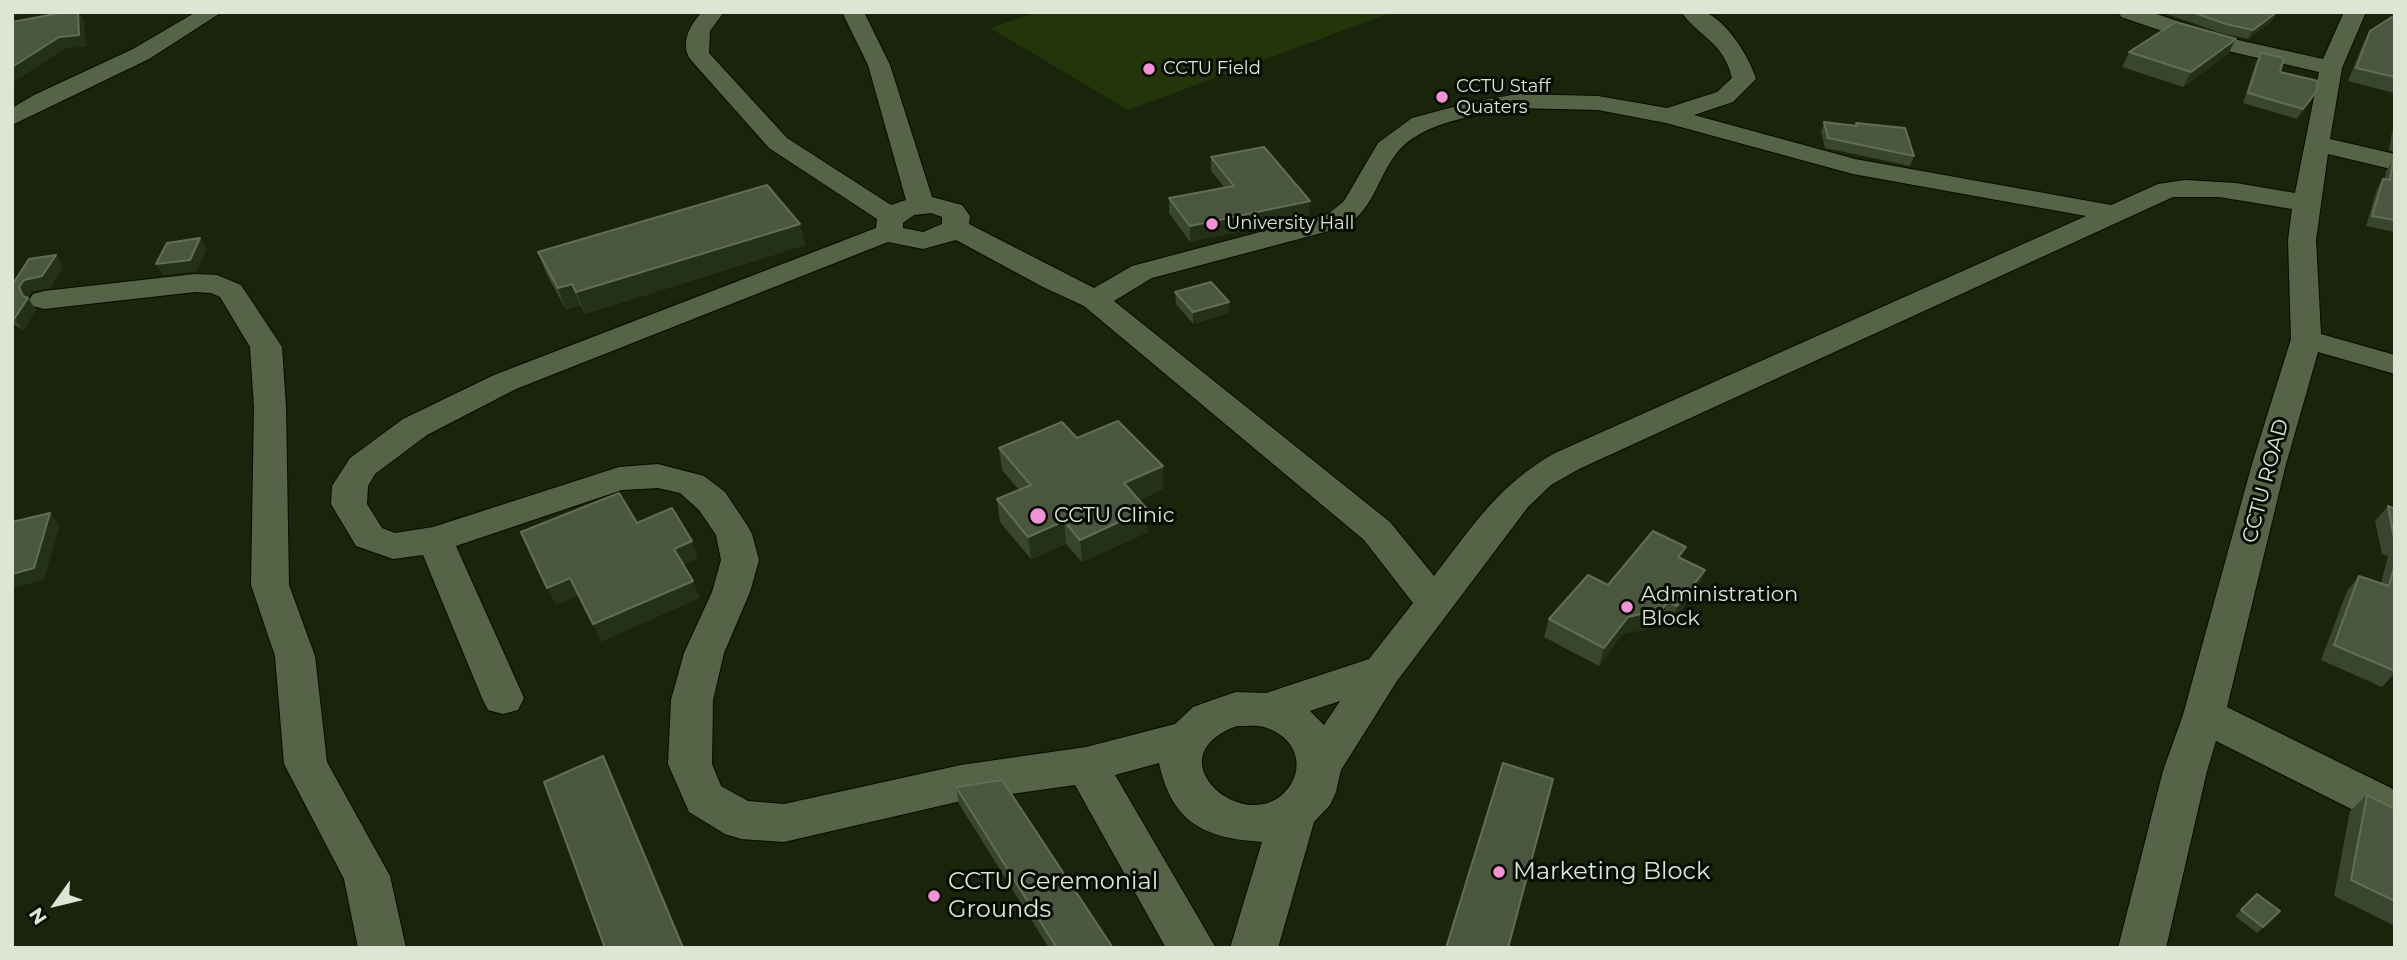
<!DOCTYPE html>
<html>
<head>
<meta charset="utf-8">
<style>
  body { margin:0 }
  #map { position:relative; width:2407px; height:960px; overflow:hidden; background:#19240b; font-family:Montserrat,sans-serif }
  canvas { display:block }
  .frame { position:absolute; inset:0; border:14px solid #dde5d5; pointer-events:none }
  .north { position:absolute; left:21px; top:869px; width:70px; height:70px; -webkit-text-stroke:5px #070c03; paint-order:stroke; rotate:236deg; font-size:19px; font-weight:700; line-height:28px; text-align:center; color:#dde5d5 }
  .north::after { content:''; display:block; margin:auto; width:24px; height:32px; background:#dde5d5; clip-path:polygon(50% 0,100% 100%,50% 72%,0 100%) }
</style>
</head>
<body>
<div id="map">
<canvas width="2407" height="960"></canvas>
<div class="frame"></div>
<div class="north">N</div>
</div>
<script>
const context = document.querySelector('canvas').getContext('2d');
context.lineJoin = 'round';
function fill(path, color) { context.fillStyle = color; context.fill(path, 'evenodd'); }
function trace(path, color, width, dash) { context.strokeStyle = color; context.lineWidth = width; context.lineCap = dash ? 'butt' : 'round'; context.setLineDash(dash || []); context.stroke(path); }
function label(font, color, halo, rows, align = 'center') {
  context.font = font + ' Montserrat,sans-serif'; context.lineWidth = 6; context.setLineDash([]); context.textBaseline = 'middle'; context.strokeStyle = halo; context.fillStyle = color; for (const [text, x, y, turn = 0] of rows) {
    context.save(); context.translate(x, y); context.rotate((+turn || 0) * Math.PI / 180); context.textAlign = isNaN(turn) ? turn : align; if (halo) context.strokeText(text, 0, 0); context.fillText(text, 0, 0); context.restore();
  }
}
const green = new Path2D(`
  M1039,12H1393L1128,110L990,28Z`);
const minor = new Path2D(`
  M196,12H222L149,59L12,125V108L34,95L133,49Z
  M702,12H724L710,31L709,53L787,138L891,205L906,200L868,65L842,12H864L890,65L932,197L962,205L970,216L969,224L1094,288L1132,266L1328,214L1344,201L1378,143L1412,118L1468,103L1517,94L1598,96L1667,108L1717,92L1732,78C1723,41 1700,38 1681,12C1687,12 1697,10 1704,12C1726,19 1750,58 1756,79L1733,102L1694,115L1855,159L2111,205L2158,184L2185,180L2236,183L2295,193L2319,72L2206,46L2121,17L2119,12H2151L2220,36L2323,59L2344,12H2366L2342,68L2330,139L2395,154V170L2328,154L2316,240L2321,334L2395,355V374L2318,352L2286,464L2227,707L2395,790V831L2216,741L2207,771L2166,948H2118L2163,771L2183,715L2252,464L2291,339L2288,240L2292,209L2219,197H2173L1579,469L1551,485L1528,507L1397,681L1341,770L1336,792L1330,805L1314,822L1278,948H1230L1262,842C1204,838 1172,823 1159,763L1115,775L1216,948H1166L1075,785L961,801L784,842L741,839L725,834L689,812L668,764L671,700L684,653L712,592L721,560L716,535L699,510L680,493L658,488L622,490L456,546L524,698L518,710L503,714L488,710L482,698L423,555L393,559L356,546L331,504L332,486L350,458L403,419L494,375L876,228L877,219L769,148L690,59C680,42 690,25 702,12ZM1517,108L1598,110L1666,123L1853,174L2086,216L1555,453C1498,485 1473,526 1434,576L1390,522L1114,301L1152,278L1348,226C1377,201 1376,181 1396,154C1421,121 1479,115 1517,108ZM931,213L942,217V224L923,232L903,228V223L914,215ZM956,240L1043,287L1084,306L1364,540L1413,603L1369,659L1266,693L1236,692L1221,697L1193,707L1175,724L1086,747L961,765L784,804L748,801L721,786L712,764L713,700L724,653L750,592L759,560L752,534L747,525L725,492L704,476L658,464L619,467L433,527L395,533L382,528L367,504L368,486L375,474L427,435L516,389L888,242L923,249ZM1340,701L1324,725L1310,711ZM1237,726C1246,726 1256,725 1264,727C1296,736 1308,769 1284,793C1241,835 1153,756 1237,726Z
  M195,274L217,275L241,285L282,347L286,407L289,585L315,656L327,762L390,876L406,948H358L344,879L284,764L275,656L251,585L254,407L250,347L220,297L211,293L195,292L44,309L33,306L29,300L33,294L44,291Z`);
const wall = new Path2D(`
  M2161,12H2277L2271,22L2248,39L2221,33Z
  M2395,15V91L2394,93L2348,81L2363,44L2370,31Z
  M2129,52L2228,54L2183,87L2122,67Z
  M2261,53L2280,72L2310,101L2297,119L2243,103L2256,62Z
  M1824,122L1856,126V123L1914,156L1910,166L1825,148L1821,132Z
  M2395,128V152L2389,150L2392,132Z
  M1211,157L1309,216L1190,242L1169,213V198L1224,187L1211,171Z
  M2393,161H2395V232L2366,226L2377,189L2383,179H2385L2386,171Z
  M800,224L805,245L585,314L580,305L566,310L546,273L538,252Z
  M56,255L63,267L50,288L32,291L27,298L36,310L23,330L12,323V285Z
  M1175,292L1229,302V313L1193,324L1176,304Z
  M999,448L1163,489L1139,500L1148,532L1082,562L1066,544L1031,559L1000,522L997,499L1019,490L1002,470Z
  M2388,506L2395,509V673L2382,687L2321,660L2347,591L2359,576L2381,583L2388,556L2382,554L2375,521Z
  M1682,559L1705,570L1698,588L1671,624L1662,619L1656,627L1622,634L1599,666L1544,637L1549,619L1608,585Z
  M956,787L1113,948H1049L959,804Z
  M2367,795L2395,809V926L2334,896L2350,811Z
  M2257,894L2280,911L2257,933L2235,916Z`);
const shadedWall = new Path2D(`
  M12,12H34L12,16Z
  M78,12H79L84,21L86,47L66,48L12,83V67Z
  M2277,12L2271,22L2248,39L2253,30Z
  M2236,39L2228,54L2183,87L2191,72Z
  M2316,92L2310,101L2297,119L2303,109Z
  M1310,201L1309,216L1190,242V226Z
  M800,224L805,245L585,314L576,292Z
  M200,238L207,249L197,271L163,275L156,264Z
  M56,255L63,267L50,288L32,291L27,299L28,298L36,310L23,330L14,319L23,296L19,287L24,280Z
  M572,284L580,305L566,310L558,288Z
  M1229,302V313L1193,324V312Z
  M1163,466V489L1125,506L1124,483Z
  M1147,509L1148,532L1082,562L1080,540Z
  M50,513L60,525L44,580L12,588V574Z
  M1064,521L1066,544L1031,559L1028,537Z
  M692,541L698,559L680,566L674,549Z
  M1686,547L1680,565L1678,557Z
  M1705,570L1698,588L1671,624L1677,606Z
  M570,578L578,596L556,605L547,588Z
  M693,581L700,598L601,642L593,624Z
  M1668,602L1662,619L1656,627L1622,634L1599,666L1604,648L1628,617Z
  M603,756L611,773L685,948H683Z`);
const building = new Path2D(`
  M65,12H78L79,35L59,37L12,67V22Z
  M2192,12H2277L2253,30L2226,24Z
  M2395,15V77L2356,68L2370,31Z
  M2176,22L2236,39L2191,72L2129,52Z
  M2261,53L2284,58L2280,72L2318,81L2316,92L2303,109L2248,93Z
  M1824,122L1857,126L1856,123L1905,128L1914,156L1828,138Z
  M1264,147L1310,201L1190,226L1169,198L1234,186L1211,157Z
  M2393,161H2395V220L2372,216L2383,179L2390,180Z
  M767,185L800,224L576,292L572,284L558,288L538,252Z
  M200,238L190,260L156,264L167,243Z
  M56,255L42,276L24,280L19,287L23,296L28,298L14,319L12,317V285L29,259Z
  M1211,282L1229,302L1193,312L1175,292Z
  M1118,421L1163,466L1124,483L1147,509L1080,540L1064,521L1028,537L997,499L1031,485L999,448L1062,422L1077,438Z
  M619,493L637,523L672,508L692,541L674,549L693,581L593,624L570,578L547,588L521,532Z
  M2388,506L2395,509V539L2394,538Z
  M50,513L34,568L12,574V522Z
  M1653,531L1686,547L1678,557L1705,570L1677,606L1668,602L1662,609L1628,617L1604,648L1549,619L1588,575L1608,585Z
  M2395,564V671L2334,645L2359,576L2389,586Z
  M603,756L683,948H605L544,782Z
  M1503,763L1553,779L1508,948H1446Z
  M1002,780L1113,948H1057L956,787Z
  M2367,795L2395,809V901L2351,880Z
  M2257,894L2280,911L2263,927L2241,910Z`);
const markers = [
  [1149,69,7,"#f391d6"],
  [1442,97,7,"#f391d6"],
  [1212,224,7,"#f391d6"],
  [1038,516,9,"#f391d6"],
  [1627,607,7,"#f391d6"],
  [1499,872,7,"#f391d6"],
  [934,896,7,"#f391d6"]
];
const farPoinames = [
  ["CCTU Field",1163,69],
  ["CCTU Staff",1456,87],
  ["Quaters",1456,108],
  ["University Hall",1226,224]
];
const streetNames = [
  ["CCTU ROAD",2266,481,-75]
];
const poiNames = [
  ["CCTU Clinic",1054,516],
  ["Administration",1641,595],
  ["Block",1641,619]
];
const nearPoinames = [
  ["Marketing Block",1513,872],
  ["CCTU Ceremonial",948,882],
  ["Grounds",948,910]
];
fill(green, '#243609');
trace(minor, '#050d00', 2);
fill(minor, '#566347');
fill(wall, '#39452c');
fill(shadedWall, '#253117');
fill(building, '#4b563e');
trace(building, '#626d56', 2);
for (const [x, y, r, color] of markers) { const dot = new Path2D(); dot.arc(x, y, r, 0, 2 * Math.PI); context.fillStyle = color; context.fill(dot); trace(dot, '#070c03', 2.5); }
label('18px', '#dde5d5', '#070c03', farPoinames, 'left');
label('21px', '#dde5d5', '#070c03', streetNames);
label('21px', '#dde5d5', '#070c03', poiNames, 'left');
label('24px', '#dde5d5', '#070c03', nearPoinames, 'left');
</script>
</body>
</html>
